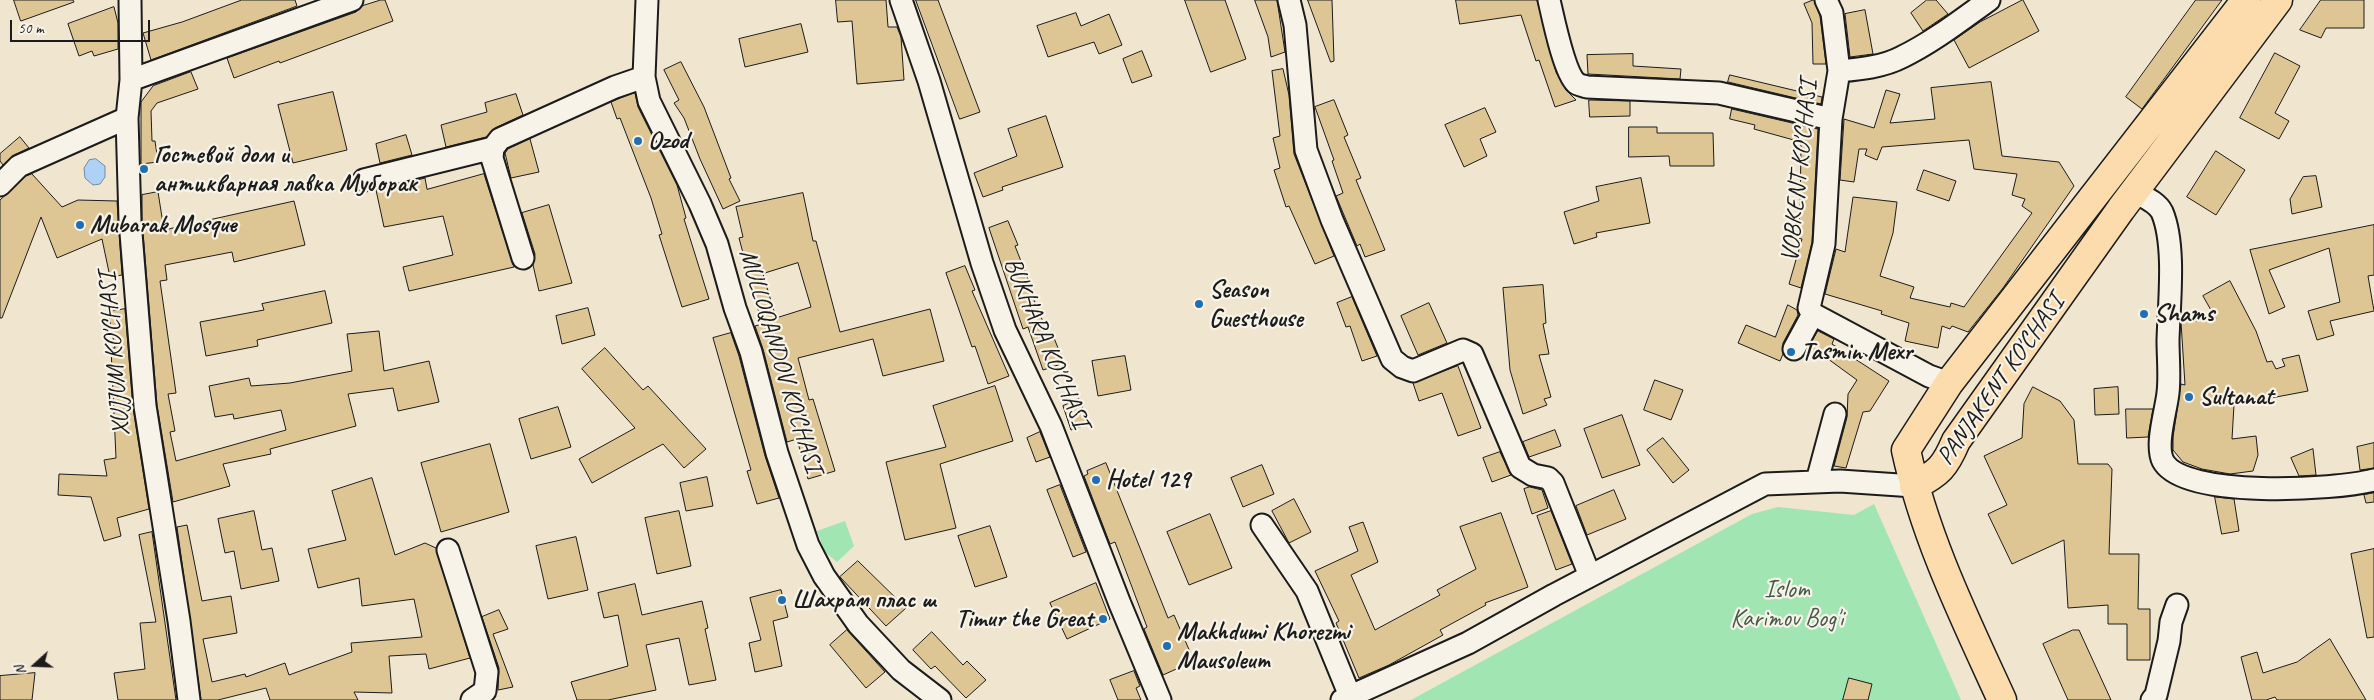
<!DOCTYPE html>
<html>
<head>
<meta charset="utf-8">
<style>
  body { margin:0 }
  #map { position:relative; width:2374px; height:700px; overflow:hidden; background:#f0e5cf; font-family:Caveat,sans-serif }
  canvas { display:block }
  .north { position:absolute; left:10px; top:640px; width:50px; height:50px; -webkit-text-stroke:4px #f7f3e8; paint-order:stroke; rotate:250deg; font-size:14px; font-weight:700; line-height:20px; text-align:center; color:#1c1c1c }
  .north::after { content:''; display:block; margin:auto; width:18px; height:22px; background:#1c1c1c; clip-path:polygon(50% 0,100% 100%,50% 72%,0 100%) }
  .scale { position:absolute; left:10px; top:20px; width:140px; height:22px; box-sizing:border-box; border:2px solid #1c1c1c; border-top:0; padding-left:6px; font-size:15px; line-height:18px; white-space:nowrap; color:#1c1c1c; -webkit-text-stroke:4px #f7f3e8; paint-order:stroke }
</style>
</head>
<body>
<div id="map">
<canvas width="2374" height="700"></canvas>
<div class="north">N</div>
<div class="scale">50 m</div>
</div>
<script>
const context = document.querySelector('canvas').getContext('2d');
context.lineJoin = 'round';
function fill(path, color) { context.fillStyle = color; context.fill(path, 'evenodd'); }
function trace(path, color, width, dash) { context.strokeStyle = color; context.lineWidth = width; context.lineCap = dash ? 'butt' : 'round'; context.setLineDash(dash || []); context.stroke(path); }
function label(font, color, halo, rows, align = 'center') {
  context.font = font + ' Caveat,sans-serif'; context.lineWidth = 4.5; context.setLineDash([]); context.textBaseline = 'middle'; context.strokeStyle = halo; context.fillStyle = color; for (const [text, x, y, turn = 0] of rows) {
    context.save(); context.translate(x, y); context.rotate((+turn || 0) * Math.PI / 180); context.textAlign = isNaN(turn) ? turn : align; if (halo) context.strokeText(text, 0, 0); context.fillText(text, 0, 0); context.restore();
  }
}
const green = new Path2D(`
  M1874,504L1961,700H1411L1752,514L1778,507L1854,515Z
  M845,521L854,546L837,562L825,552L817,531Z`);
const water = new Path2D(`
  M96,159L105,166V177L100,184L93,185L85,178L84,168L89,160Z`);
const building = new Path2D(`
  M14,0H73L74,2L21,21Z
  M242,0H295L297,6L151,60L143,33L182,22Z
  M381,0H385L393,21L280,63L279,61L234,78L227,58L356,12L362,6Z
  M836,0H886L888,27H897L901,37L904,80L857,84L852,21L838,22Z
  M916,0H938L980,112L960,119Z
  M1185,0H1225L1246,59L1211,72Z
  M1255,0H1277L1285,52L1271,57L1268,37Z
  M1308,0H1332L1334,61L1331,62Z
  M1456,0H1537L1556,72L1566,90L1576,100L1555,107L1539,60L1536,61L1521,15L1460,24Z
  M1814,0L1820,16L1826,64H1813L1812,23L1804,4Z
  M1927,0H1936L1948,14L1923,31L1911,13Z
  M2023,0L2039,31L1969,68L1954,40L1980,22Z
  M2196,0H2222L2142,109L2126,97Z
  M2321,0H2364V28H2326L2321,38L2300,30Z
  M114,7L118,23V49L94,56L92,51L79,56L68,24Z
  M1865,10L1873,54L1850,57L1845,14Z
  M1076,13L1081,26L1109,14L1122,45L1099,54L1094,42L1048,57L1037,26Z
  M801,24L808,52L745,67L739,39Z
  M1142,51L1152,76L1132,83L1123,59Z
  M2275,53L2300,66L2275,113L2289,121L2279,139L2240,118Z
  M1633,54V66L1681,69L1680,79L1588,74L1587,55Z
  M681,62L704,107L731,178L729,179L740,201L723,209L700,159L684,118L674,103L679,100L664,70Z
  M1283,69L1289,95L1294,154L1334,256L1315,264L1289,206L1286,207L1274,170L1280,168L1273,138L1280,136L1272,71Z
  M191,72L198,89L157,103L151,111L152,141H155L158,162L141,164V102L153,86Z
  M1730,75L1822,97L1821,104L1728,82Z
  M1991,82L2002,156L2059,162L2074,186L2003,288L1968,332L1952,326L1950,329L1942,326L1938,348L1905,341L1909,323L1881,314L1882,311L1825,294L1836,249L1845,252L1853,197L1897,202L1893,233L1880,276L1914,287L1910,298L1950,307L1951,303L1964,307L2032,213L2022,206L2025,199L2012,195L2017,174L1974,169L1969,140L1882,147L1877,160L1865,155L1867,149H1859L1854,182L1840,180L1844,119L1874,128L1886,90L1900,94L1890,123L1935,119L1931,88Z
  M333,92L347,150L293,163L278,105Z
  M635,93L638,107L677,185L686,218L684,219L709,299L682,307L659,235L662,234L651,198L620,118L617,119L611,102Z
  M516,94L523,115L495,128L486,137L446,147L441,125L487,112L485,103Z
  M1334,100L1348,135L1344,137L1361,178L1356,180L1385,250L1365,257L1360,244L1357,246L1336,196L1343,193L1332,161L1334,160L1315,107Z
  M1589,100L1630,101V116L1590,117Z
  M1485,108L1496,132L1480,139L1487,156L1464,167L1445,125Z
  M1732,109L1818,129L1812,242L1801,288L1789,284L1802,239L1797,238L1800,214L1801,142L1754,129L1755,125L1730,119Z
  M1046,116L1063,167L1002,187L1003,190L983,197L974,173L1017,156L1008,129Z
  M1629,127H1657V133H1713L1714,166H1670L1669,156L1629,157Z
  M406,135L412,155L380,163L376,144Z
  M20,137L29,148L14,155L3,165L0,161V154Z
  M530,139L539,172L511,178L505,153L508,149Z
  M2216,151L2245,170L2216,215L2187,197Z
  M1924,170L1956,181L1949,201L1917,190Z
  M32,174L62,207L78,200L117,201L122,275L110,277L102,239L57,258L41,217L2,318H0V200L26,176Z
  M484,174L514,267L409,291L403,267L453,255L443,216L384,227L376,190L425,178L427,189Z
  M2316,176L2322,207L2292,214L2290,199L2303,177Z
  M1641,178L1650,223L1596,233L1597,237L1574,244L1564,212L1599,201L1596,187Z
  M158,192L164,230L294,201L305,245L234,262L232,252L165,265L167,280L160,281L176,393L168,394L175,431L170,432L176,461L286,430L281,410L234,419L233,414L215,417L209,386L249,378L251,386L290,383L352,371L347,334L379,331L384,371L429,361L439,402L398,411L393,388L348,394L356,426L270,449L271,454L223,464L230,486L173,502L157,405L142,220V195Z
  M803,193L813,241H816L840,332L930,309L944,361L883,376L873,339L798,358L809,400L813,399L835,471L808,479L797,439L787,442L763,349L755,326L762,324L739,238L743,237L736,207ZM798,263L811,307L776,318L763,274Z
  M549,205L572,283L539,291L533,265L535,254L522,213Z
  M1008,221L1018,245L1015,246L1030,284L1028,285L1050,339L1054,338L1064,363L1043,370L1028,327L1023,329L989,228Z
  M2374,225V275L2368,276L2374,311L2330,321L2334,335L2317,340L2308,311L2340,302L2329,248L2269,270L2285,307L2269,314L2250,250Z
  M965,266L975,290L972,291L1009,376L988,384L975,346L972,347L946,273Z
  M2230,281L2256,331L2267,362L2272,361L2276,369L2285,366L2282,359L2299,355L2308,391L2234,405L2232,439L2256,436L2258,455L2253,471L2230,474L2202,469L2183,462L2173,450V437L2181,384L2185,385L2181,322L2216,319L2203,296Z
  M1543,285L1546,323L1543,324L1549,354L1539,355L1551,397L1544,399L1547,405L1523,414L1510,370L1503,288Z
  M325,291L332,323L257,340L258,346L206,356L200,322L264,310L262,304Z
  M1352,297L1377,356L1362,361L1350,326L1346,327L1337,303Z
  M1429,303L1447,343L1418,355L1401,316Z
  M1788,305L1797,310L1798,315L1783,343V354L1780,361L1738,343L1746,325L1775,337Z
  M588,308L595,335L562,344L556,316Z
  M125,309L133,408L149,509L117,518L121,536L104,541L91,497L58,495L59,474L107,476L104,460L116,458L111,348H115L108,312Z
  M1818,331L1834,339L1832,344L1889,381L1870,411L1863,412L1846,468L1834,466L1847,417L1848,394L1857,380L1824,356L1822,360L1807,351Z
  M731,333L739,356L765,456L779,498L757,504L747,471L751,470L713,338Z
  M605,348L643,390L648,386L706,449L684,468L663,444L592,483L579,459L635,428L582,369Z
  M1125,356L1131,390L1098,396L1092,361Z
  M1458,366L1481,428L1458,436L1442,393L1419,401L1413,383Z
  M1655,380L1683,390L1671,420L1644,410Z
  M995,386L1013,441L940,464L956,528L905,540L886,462L946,447L933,406Z
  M2033,387L2060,401L2074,420L2078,464H2108L2112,469L2109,554H2139L2138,609H2150V660H2127V624H2108V605L2068,608L2064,540L2012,564L1988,514L2007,505L1984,456L2022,438L2024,404Z
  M2118,387L2119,414L2095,415L2094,389Z
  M1079,399L1089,424L1071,430L1063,406Z
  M558,407L571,447L531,459L519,419Z
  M2126,409H2153L2148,437L2127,438Z
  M1622,415L1640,465L1602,478L1584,429Z
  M1555,430L1561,446L1529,457L1523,442Z
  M1040,432L1050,457L1036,462L1027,438Z
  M1663,438L1689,470L1673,483L1647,450Z
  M2374,443V468L2360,470L2357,447Z
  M490,444L509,512L441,532L421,463Z
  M2313,449L2316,475L2299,476L2291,458Z
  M1500,452L1511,475L1492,482L1483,458Z
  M1106,463L1168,618L1174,615L1194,661L1163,675L1144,629L1147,627L1115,542L1110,544L1084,476L1088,474L1087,471Z
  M1262,465L1274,494L1243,507L1231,478Z
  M707,477L713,506L686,511L680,483Z
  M372,478L395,555L425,543L436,548L470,658L429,669L426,654L389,656L392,693L354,692L358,700H270L266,688L218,700H201L177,527L187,525L202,601L231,596L237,633L203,639L212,682L245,674L246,677L285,663L289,675L352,652L351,643L422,637L414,599L362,606L359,578L318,588L308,549L346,540L332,491Z
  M1060,485L1086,552L1073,557L1047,490Z
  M1530,487L1542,490L1548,508L1532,514L1524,489Z
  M1614,490L1626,519L1587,535L1576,506Z
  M2374,493V502L2366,503L2364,495Z
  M2215,497L2234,499L2239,531L2222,534Z
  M1294,499L1311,532L1289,543L1272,511Z
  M254,511L262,550L272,548L279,581L241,589L234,551L225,553L218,519Z
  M679,511L691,566L657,574L645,518Z
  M1551,511L1572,564L1556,570L1537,516Z
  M1501,513L1528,587L1485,603L1486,605L1440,630L1443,635L1389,665L1359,678L1336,623L1339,621L1315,571L1358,551L1349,527L1363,522L1378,562L1351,575L1375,630L1440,595L1437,590L1476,569L1460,527Z
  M1210,514L1232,568L1189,585L1167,532Z
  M990,526L1007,577L975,587L958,536Z
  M152,532L176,700H118L114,673L145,669L140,623L156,622L139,535Z
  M576,537L588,590L548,599L536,546Z
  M2374,549V637L2367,638L2351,554Z
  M858,561L906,608L886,626L840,577Z
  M1096,583L1110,619L1067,639L1050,603Z
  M635,584L642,615L702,601L708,628L705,629L716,680L689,685L679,638L646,645L656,690L608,700H577L571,682L628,666L618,615L604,618L598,593Z
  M781,590L788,617L773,621L782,666L755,672L749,643L761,640L750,598Z
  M499,610L508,629L493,634L513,687L498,690L499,668L482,617Z
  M847,630L885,672L866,688L830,645Z
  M2073,630H2079L2111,700H2068L2043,644Z
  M932,632L963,665L967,661L986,680L966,698L935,666L931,669L913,650Z
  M2330,639L2366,700H2277L2275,697L2266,700H2252L2241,657L2257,652L2263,673L2297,662Z
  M1134,671L1140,686L1136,688L1141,700H1118L1110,680Z
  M35,673L32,700H0V676Z
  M1849,678L1872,684L1868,700H1843Z`);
const minor = new Path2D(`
  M130,0L131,80L127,118L130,221L145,406L179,621L189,700
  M647,0L644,77L649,101L700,204L717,244L735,308L751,352L777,453L808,545L824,576L858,624L901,670L940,700
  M901,0L929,81L982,263L1005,330L1051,426L1120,604L1160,700
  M1289,0L1295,25L1306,150L1332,220L1392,359L1402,367L1413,371L1463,350L1472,354L1520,467L1533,475L1548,478L1553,483L1590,576
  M1549,0C1553,17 1564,72 1576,83C1578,85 1584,86 1587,87L1719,93L1831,119
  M1826,0L1832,13L1839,71L1831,119L1824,244L1809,308L1813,314L1843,330L1929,376L1949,383
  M1839,71C1860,69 1883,67 1902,57C1933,42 1961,20 1989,0
  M131,80L352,0
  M364,180L493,148
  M0,185L19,166L127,118
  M2135,192C2144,197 2157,202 2162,212C2176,245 2169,304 2168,340C2168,358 2170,376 2168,393C2166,411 2155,445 2163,461C2183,499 2336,490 2374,480
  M523,258L492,158L493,148L500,139L615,87L644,77
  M1794,349L1813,314
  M1817,481L1835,414
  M1262,525L1307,591L1350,696
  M448,550L487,672L485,691L472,700
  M1342,700L1468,643L1554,595L1765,484L1840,481L1914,486
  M2152,700L2156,695L2169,641L2171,622L2177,605`);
const major = new Path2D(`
  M1914,486C1939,473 1945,467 1956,441L2121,209L2278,0
  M2002,700C1965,619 1925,538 1906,450L1949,383L2246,0`);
const markers = [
  [638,141,5,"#1f6fb2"],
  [144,169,5,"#1f6fb2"],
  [80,225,5,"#1f6fb2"],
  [1199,304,5,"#1f6fb2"],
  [2144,314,5,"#1f6fb2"],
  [1791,352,5,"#1f6fb2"],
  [2189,397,5,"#1f6fb2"],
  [1096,480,5,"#1f6fb2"],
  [782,600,5,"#1f6fb2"],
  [1103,619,5,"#1f6fb2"],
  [1167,646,5,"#1f6fb2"]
];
const poiNames = [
  ["Ozod",648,141],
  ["Гостевой дом и",154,155],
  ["антикварная лавка Муборак",154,184],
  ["Mubarak Mosque",90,225],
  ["Season",1209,290],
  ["Guesthouse",1209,319],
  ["Shams",2154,314],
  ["Tasmin Mexr",1801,352],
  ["Sultanat",2199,397],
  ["Hotel 129",1106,480],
  ["Шахрам плас ш",792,600],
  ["Timur the Great",1093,619,"right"],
  ["Makhdumi Khorezmi",1177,632],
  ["Mausoleum",1177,661]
];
const streetNames = [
  ["VOBKENT KO'CHASI",1800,171,-84],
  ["BUKHARA KO'CHASI",1046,343,67],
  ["XUJJUM KO'CHASI",115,354,-95],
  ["MULLOQANDOV KO'CHASI",780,361,73],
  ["PANJAKENT KO'CHASI",2001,380,-55]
];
const parkNames = [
  ["Islom",1787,590],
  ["Karimov Bog'i",1787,619]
];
fill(green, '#a1e6b2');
fill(water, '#aed2f6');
trace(water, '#74899f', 1);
fill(building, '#dec594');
trace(building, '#1c1c1c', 1);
trace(minor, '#1c1c1c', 25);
trace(major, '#1c1c1c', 31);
trace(minor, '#f7f3e8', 21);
trace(major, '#fcdcac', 28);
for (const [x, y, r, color] of markers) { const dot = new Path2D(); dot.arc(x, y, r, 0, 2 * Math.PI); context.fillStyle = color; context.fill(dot); trace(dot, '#f7f3e8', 2); }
label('bold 25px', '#1c1c1c', '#f7f3e8', poiNames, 'left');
label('25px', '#1c1c1c', '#f7f3e8', streetNames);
label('25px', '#445949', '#f7f3e8', parkNames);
</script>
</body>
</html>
